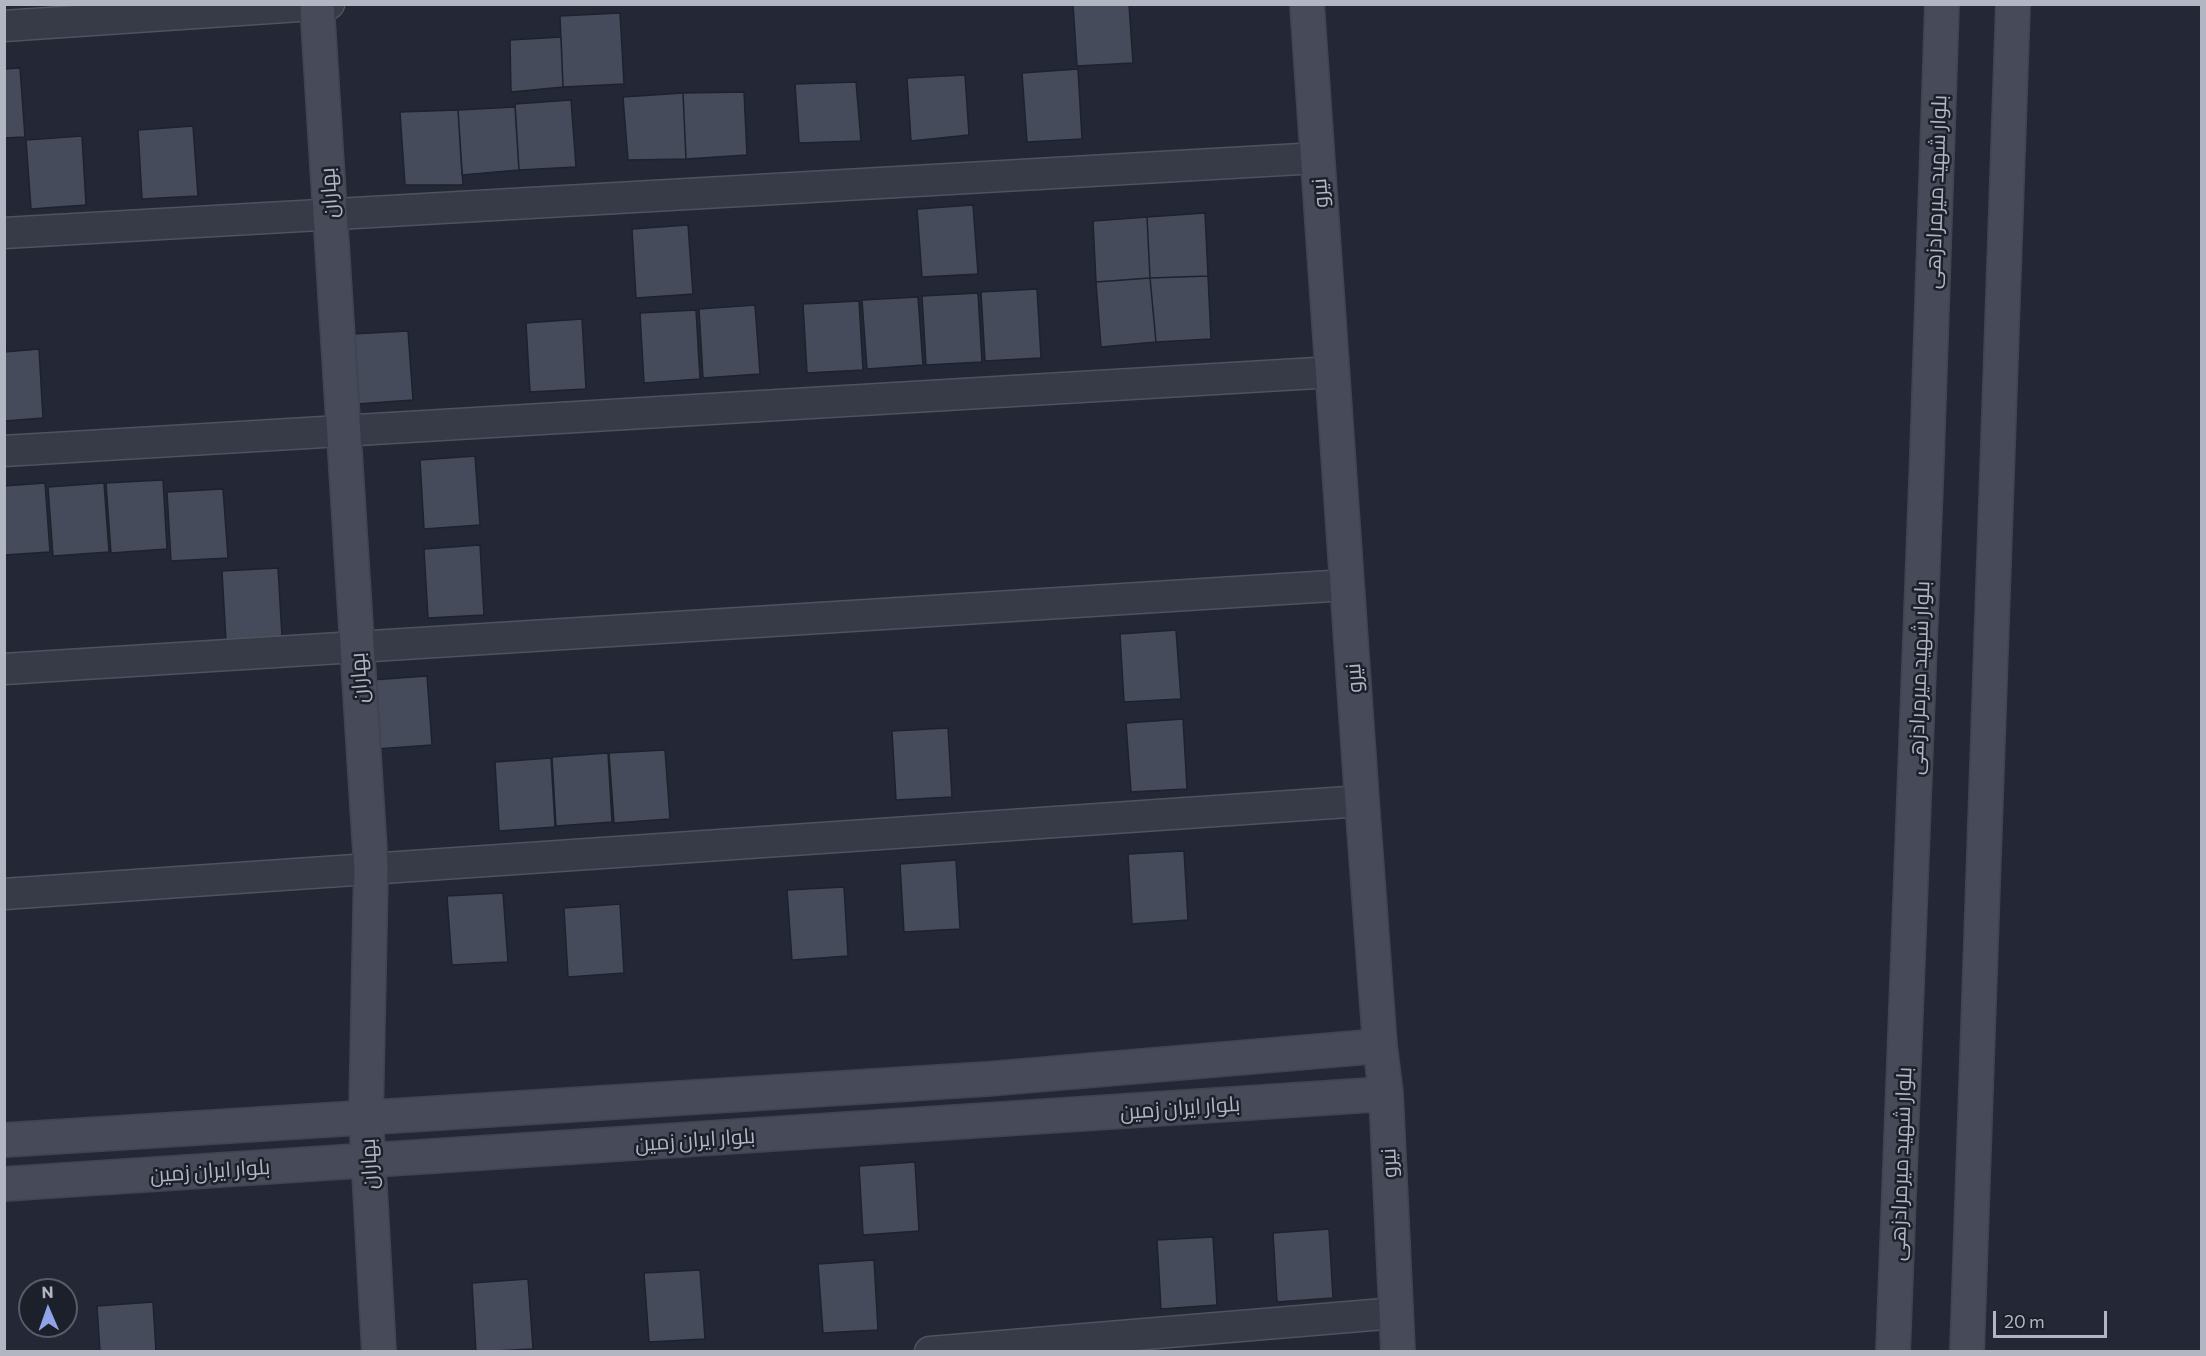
<!DOCTYPE html>
<html>
<head>
<meta charset="utf-8">
<style>
  body { margin:0 }
  #map { position:relative; width:2206px; height:1356px; overflow:hidden; background:#242836; font-family:Commissioner,sans-serif }
  canvas { display:block }
  .frame { position:absolute; inset:0; border:6px solid #b2b6c3; pointer-events:none }
  .north { position:absolute; left:18px; top:1278px; width:60px; height:60px; box-sizing:border-box; background:#1c202b; border:2px solid #585c68; border-radius:50%; rotate:358deg; font-size:16px; font-weight:700; line-height:24px; text-align:center; color:#b2b6c3 }
  .north::after { content:''; display:block; margin:auto; width:21px; height:27px; background:#90a3e9; clip-path:polygon(50% 0,100% 100%,50% 72%,0 100%) }
  .scale { position:absolute; left:1993px; top:1311px; width:114px; height:27px; box-sizing:border-box; border:3px solid #b2b6c3; border-top:0; padding-left:8px; font-size:18px; line-height:21px; white-space:nowrap; color:#b2b6c3; -webkit-text-stroke:4px #1c202b; paint-order:stroke }
</style>
</head>
<body>
<div id="map">
<canvas width="2206" height="1356"></canvas>
<div class="frame"></div>
<div class="north">N</div>
<div class="scale">20 m</div>
</div>
<script>
const context = document.querySelector('canvas').getContext('2d');
context.lineJoin = 'round';
function fill(path, color) { context.fillStyle = color; context.fill(path, 'evenodd'); }
function trace(path, color, width, dash) { context.strokeStyle = color; context.lineWidth = width; context.lineCap = dash ? 'butt' : 'round'; context.setLineDash(dash || []); context.stroke(path); }
function label(font, color, halo, rows, align = 'center') {
  context.font = font + ' Commissioner,Cairo,sans-serif'; context.lineWidth = 5; context.setLineDash([]); context.textBaseline = 'middle'; context.strokeStyle = halo; context.fillStyle = color; for (const [text, x, y, turn = 0] of rows) {
    context.save(); context.translate(x, y); context.rotate((+turn || 0) * Math.PI / 180); context.textAlign = isNaN(turn) ? turn : align; if (halo) context.strokeText(text, 0, 0); context.fillText(text, 0, 0); context.restore();
  }
}
const building = new Path2D(`
  M1073,4H1129L1133,63L1077,66Z
  M620,13L624,84L563,87L560,16Z
  M561,37L563,87L511,92L510,40Z
  M20,68L25,137L4,138V69Z
  M1078,69L1082,139L1027,142L1022,73Z
  M965,75L969,135L911,141L907,78Z
  M856,82L861,141L799,143L795,84Z
  M744,92L747,155L686,159L683,93Z
  M683,93L686,159L628,160L623,97Z
  M571,100L576,167L519,170L515,104Z
  M515,107L519,170L462,175L458,110Z
  M458,110L463,185H405L400,112Z
  M193,126L198,196L142,199L138,130Z
  M82,136L86,205L31,209L26,140Z
  M973,205L978,274L922,277L917,209Z
  M1205,213L1208,276L1150,278L1147,217Z
  M1147,217L1150,278L1096,282L1093,221Z
  M688,225L693,294L636,298L632,229Z
  M1208,276L1211,339L1156,342L1150,278Z
  M1150,278L1156,342L1101,347L1096,282Z
  M1037,289L1041,358L985,361L981,292Z
  M978,293L982,362L926,365L922,296Z
  M918,297L923,365L867,369L862,300Z
  M859,301L863,370L807,373L803,304Z
  M755,305L760,374L703,378L699,309Z
  M696,310L700,379L644,383L640,313Z
  M582,319L586,389L530,392L526,323Z
  M408,331L413,400L357,404L352,334Z
  M39,349L43,418L4,421V352Z
  M475,456L480,525L424,529L420,460Z
  M163,480L167,549L111,553L106,483Z
  M45,483L50,552L4,555V486Z
  M104,483L109,552L53,556L48,487Z
  M223,489L228,558L171,561L167,492Z
  M480,545L484,615L428,618L424,549Z
  M278,568L282,637L226,641L222,571Z
  M1176,630L1181,699L1124,702L1120,634Z
  M427,676L432,745L376,749L371,680Z
  M1183,719L1187,789L1131,792L1126,723Z
  M948,728L952,797L896,800L892,731Z
  M665,750L670,819L614,823L609,753Z
  M608,753L612,822L556,826L552,757Z
  M551,758L555,827L499,831L495,762Z
  M1184,851L1188,920L1132,924L1128,854Z
  M956,860L960,929L904,932L900,864Z
  M844,887L848,956L792,960L787,890Z
  M503,893L508,962L452,965L447,896Z
  M620,904L624,973L568,977L564,908Z
  M915,1162L919,1231L863,1235L859,1166Z
  M1329,1229L1333,1298L1277,1302L1273,1233Z
  M1213,1237L1217,1305L1161,1309L1157,1240Z
  M874,1260L878,1330L823,1333L818,1264Z
  M700,1270L705,1339L649,1342L644,1273Z
  M528,1279L533,1349L476,1352L472,1283Z
  M153,1302L156,1352H100L97,1306Z`);
const street = new Path2D(`
  M4,26L329,4
  M4,233L1318,158
  M4,451L1333,372
  M4,669L1347,585
  M4,894L1362,801
  M930,1352L1396,1313`);
const secondary = new Path2D(`
  M1307,4L1362,801L1380,1046L1386,1094L1398,1352
  M317,5L371,868L366,1116L379,1352
  M4,1140L987,1079L1380,1046
  M4,1184L1386,1094
  M1893,1352L1927,456L1942,4
  M1967,1352L2013,4`);
const streetNames = [
  ["بلوار شهید میرمرادزهی",1936,192,-88],
  ["بهاران",329,193,-94],
  ["نیرو",1320,193,-94],
  ["بهاران",359,678,-94],
  ["نیرو",1354,678,-94],
  ["بلوار شهید میرمرادزهی",1919,678,-88],
  ["بلوار ایران زمین",1180,1108,-4],
  ["بلوار ایران زمین",695,1140,-4],
  ["نیرو",1389,1163,-93],
  ["بهاران",369,1164,-93],
  ["بلوار شهید میرمرادزهی",1901,1164,-88],
  ["بلوار ایران زمین",210,1171,-4]
];
fill(building, '#454b5a');
trace(building, '#1e222d', 1.5);
trace(street, '#4f535e', 33);
trace(secondary, '#404450', 36);
trace(street, '#373b47', 30);
trace(secondary, '#464a59', 33);
label('21px', '#b2b6c3', '#1c202b', streetNames);
</script>
</body>
</html>
